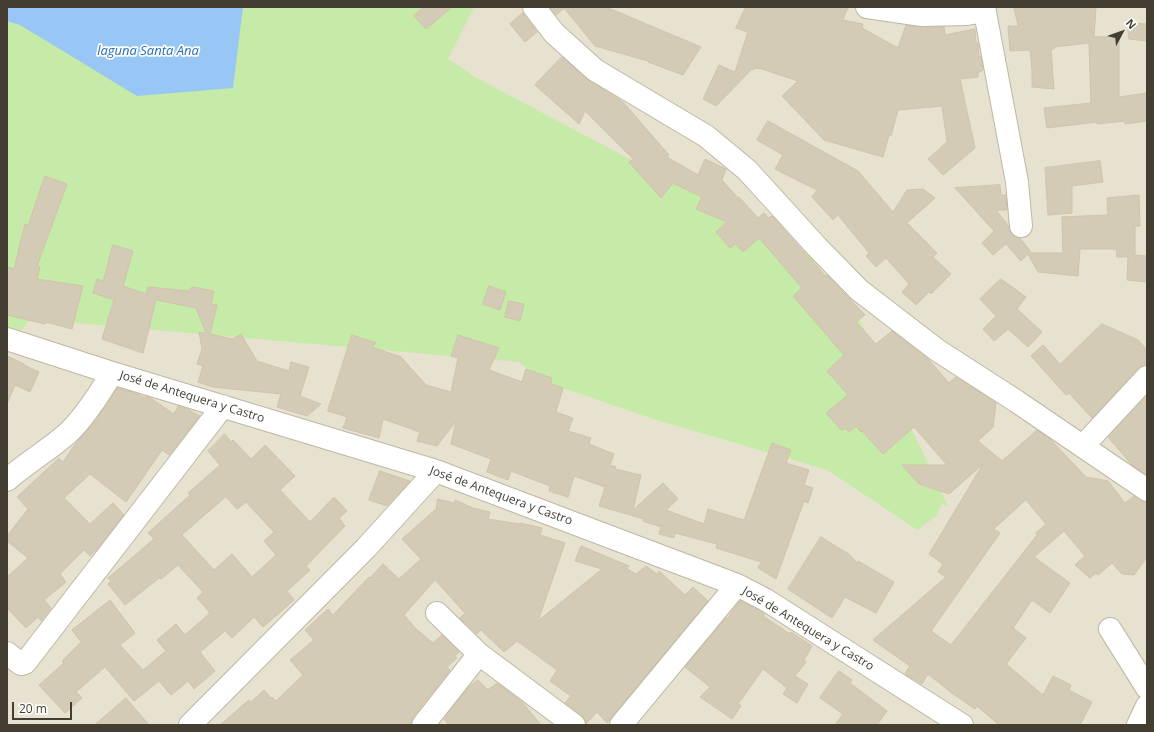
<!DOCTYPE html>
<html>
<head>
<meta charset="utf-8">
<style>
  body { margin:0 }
  #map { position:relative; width:1154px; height:732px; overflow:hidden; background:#f2efe2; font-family:"Open Sans",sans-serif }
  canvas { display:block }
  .frame { position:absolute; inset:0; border:8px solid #443e32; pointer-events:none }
  .north { position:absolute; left:1102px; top:12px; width:40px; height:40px; -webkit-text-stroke:3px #fff; paint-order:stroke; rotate:49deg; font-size:11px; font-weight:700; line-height:16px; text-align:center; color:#443e32 }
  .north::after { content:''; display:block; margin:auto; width:14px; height:18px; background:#443e32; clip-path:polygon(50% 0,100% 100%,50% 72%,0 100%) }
  .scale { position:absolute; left:12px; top:702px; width:60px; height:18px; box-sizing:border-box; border:2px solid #443e32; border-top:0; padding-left:5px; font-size:12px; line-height:14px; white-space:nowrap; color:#443e32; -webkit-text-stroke:3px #fff; paint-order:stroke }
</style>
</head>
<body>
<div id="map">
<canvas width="1154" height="732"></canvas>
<div class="frame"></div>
<div class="north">N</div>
<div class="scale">20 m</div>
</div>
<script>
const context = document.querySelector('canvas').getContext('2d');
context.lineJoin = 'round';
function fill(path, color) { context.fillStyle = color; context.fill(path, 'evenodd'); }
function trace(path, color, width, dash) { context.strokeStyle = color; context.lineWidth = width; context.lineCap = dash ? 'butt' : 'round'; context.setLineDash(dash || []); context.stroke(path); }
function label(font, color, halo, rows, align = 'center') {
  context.font = font + ' "Open Sans",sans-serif'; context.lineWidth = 3.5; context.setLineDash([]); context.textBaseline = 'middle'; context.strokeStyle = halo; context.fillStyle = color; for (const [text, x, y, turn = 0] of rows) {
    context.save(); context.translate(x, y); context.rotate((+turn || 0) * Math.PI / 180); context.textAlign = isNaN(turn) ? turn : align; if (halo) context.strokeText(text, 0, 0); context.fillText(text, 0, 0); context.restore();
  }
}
const residential = new Path2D(`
  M386,7H1147V725H7V190L448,315L562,388L656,420L827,470L917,530L924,492L582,151L414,37Z`);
const green = new Path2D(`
  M7,7H474L448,59L468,72L471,75L809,254L860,320L948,506L939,503L942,505L936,516L917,530L827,470L656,420L562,388L544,382L519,362L31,319L7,346Z`);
const water = new Path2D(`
  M7,7H243L233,88L137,96L20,25L7,21Z`);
const building = new Path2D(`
  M424,7H452L426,29L414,16Z
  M550,7H606L701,47L683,75L648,62V61L595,46L564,8L556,15Z
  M746,7H848L843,20L863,24L862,28L898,48L906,25L923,28L944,27L945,35L975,29L976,43H978L979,56L981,57L983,70L978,73V77L960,79L975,148L943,175L928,159L947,142L942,106L898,110L891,136L889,135L883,157L824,140L782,96L798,81L759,68V69L754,68L753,70L752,69L716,106L703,99L719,65L735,72L748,32L736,28Z
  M1014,7H1096L1094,37L1119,36V97L1147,93V121L1125,124V121L1097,124V122L1047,128L1044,108L1091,103L1089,43L1054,47V49H1051L1054,89L1032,87V70L1030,50L1010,51L1008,26H1018Z
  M523,13L537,32L525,42L510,24Z
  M1128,23L1147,24V41L1129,39Z
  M562,57L587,79L623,102L669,155L667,157L698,175L705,159L726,169L722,180L738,198L739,197L758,218L764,213L769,218L772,216L825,276L827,275L865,315L856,322L876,344L892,331L928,359L949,383L956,377L996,403L993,427L978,441L1002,461L1037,430L1049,438L1086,477L1108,481L1125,503L1134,496L1140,501L1147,502V557L1134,575L1122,574L1112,563L1098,575L1096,573L1090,578L1075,565L1085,556L1064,531L1034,557L1070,583L1050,613L1032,600L1013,628L1026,638L1006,664L1043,695L1053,676L1071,685L1069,690L1092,702L1080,725H999L977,706L975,709L949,691L928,674L922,684L905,674L910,666L873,640L946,577L938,572L943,564L929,554L983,464L949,494L919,484L902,465H947L914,427L883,454L862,431L861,432L856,426L849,432L845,428L842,431L826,413L848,395L827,371L844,355L793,296L802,288L759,238L743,252L735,244L730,248L716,232L727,222L696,209L702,197L673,183L661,198L629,162L633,159L585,111L579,124L535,85ZM1026,500L1046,524L1036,533L1037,535L951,645L931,631L1000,533L994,529Z
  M768,121L858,171L893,212L907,190L923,189L935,198L907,223L937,253L933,257L951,274L931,294L929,292L916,305L902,292L909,284L886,258L876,267L866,256L869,253L838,215L833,220L812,197L817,190L775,169L783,155L757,140Z
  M1100,161L1103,182L1072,186V213L1048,215L1045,168Z
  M45,176L67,184L37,266L40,267L37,279L83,286L72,329L46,322L45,324L7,315V267L14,269L25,224L28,225Z
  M1000,185L1001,195H1006L1007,210H996L1008,225L1011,233L1015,237L1020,238L1031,252L1030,253H1063L1062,217L1108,215L1107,198L1139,195L1140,226H1135V255L1147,256V282L1127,280L1128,257H1117L1116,249H1080L1078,276L1038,272L1028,254L1021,261L1006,244L993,255L982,243L994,231L955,188Z
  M113,245L133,251L123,286L146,294L148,287L188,291L192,287L214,291L211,304L217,305L210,334L233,339L241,334L257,361L289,371L291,362L309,367L300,396L321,404L307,416L277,407L281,394L213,387L198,382L203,366L197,364L202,349L199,332L206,333L196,308L156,300L143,353L102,339L114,300L93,293L97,279L103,281Z
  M1001,279L1026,297L1017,309L1042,332L1028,347L1008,329L994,341L983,329L996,316L980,299Z
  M489,286L506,292L500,310L483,304Z
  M509,301L524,304L520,321L505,317Z
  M1102,324L1138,340L1147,350V365H1143L1138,368L1092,418L1069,393L1066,395L1031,356L1043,345L1060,364Z
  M352,335L376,343L372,347L401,357L426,385L451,392L458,358L451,356L458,335L499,348L489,370L522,382L526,369L552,378L551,384L563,388L556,412L573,418L568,431L591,438L589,444L614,454L610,465L616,467L615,469L641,475L633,510L663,483L678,499L666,510L704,524L708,509L744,520L772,443L791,450L786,463L809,470L804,485L813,488L808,503L804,501L776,579L758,568L761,562L716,548L717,544L675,533L674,538L659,534L661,527L643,521L644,519L599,506L605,487L574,476L568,497L549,491L550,486L511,471L508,480L487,472L491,459L451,444L456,421L437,446L417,441L420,432L383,419L379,438L343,428L347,417L328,411Z
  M7,356L24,364V365L39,372L30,392L15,385L7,404Z
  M118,388L138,394L145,398L146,396L149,397L174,414L178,406L187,409L200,416L169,455L162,450L126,502L90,474L64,498L90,524L113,503L124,515L97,549L90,556L84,550L60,574L66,582L44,600L51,608L41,621L38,617L26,628L7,608V577L28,558L7,541V536L28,509L17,497L59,458L63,462L76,443L96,420Z
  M1147,395V475L1132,465L1108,437Z
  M225,434L231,442L233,440L251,459L265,445L295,476L280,490L310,522L334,497L347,511L339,518L345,526L306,566L310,570L287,591L294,600L263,627L254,617L232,638L225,631L200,652L215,671L194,689L188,681L171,695L159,681L134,701L105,667L76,692L82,698L65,713L39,685L64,663L62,661L81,642L72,630L110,600L135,633L120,645L143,670L166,651L157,640L176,624L185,635L210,613L197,598L203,592L178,565L161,579L159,578L125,605L108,584L111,581L108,578L154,539L148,533L190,495L188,493L220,465L208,451ZM226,497L237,509L246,502L274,532L264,541L276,555L252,577L232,554L214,570L182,535Z
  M380,471L410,481L387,506L369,500Z
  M438,499L454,503L455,500L473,508L490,512L488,519L519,524L520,523L542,528L540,535L565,543L538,621L602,569L575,561L581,546L629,566L627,569L636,574L646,566L657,574L659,571L685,595L693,587L708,601L607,723L597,712L586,724L585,720L582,715L565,703L571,696L550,681L557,670L517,641L504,652L481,630L477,634L460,618L465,613L435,580L404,615L416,629L433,643L442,635L459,652L455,656L457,658L447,667L450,670L413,717L411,725H220L249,700L251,702L264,690L271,698L272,697L276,701L303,675L290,660L314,640L305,630L328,609L333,615L369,577L370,578L383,564L399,579L421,559L402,539L436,509Z
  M821,537L850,555L857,563L858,561L894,582L876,613L845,597L832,618L788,589Z
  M740,601L760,611L765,614L763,616L790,634L791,632L812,646L804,660L806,662L795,676L808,684L797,703L783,694L787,688L763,669L738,704L741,706L732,719L700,697L710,687L685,667L726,618H727Z
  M839,671L852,680L850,683L887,711L877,725H835L843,714L820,698Z
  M478,680L488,690L497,683L522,702L541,725H449L444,719L468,688Z
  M126,698L149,725H95Z`);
const minor = new Path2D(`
  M534,7L554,33L595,70L706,136L747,170L817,247L859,290L937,350L1016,401L1147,490
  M867,7L922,15L967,14L985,11
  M984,7L1017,182L1021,226
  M7,339L112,373L436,471L737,585L766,600L962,725
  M1083,446L1147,377
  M7,480C26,463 49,450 68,433C85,417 100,393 112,373
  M437,613L479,654L574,725
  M1110,629L1147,688
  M7,653L21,664L25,663L223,406
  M190,725L366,548L436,471
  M423,725L479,654
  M621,725L737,585
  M1138,725L1147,706`);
const streetNames = [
  ["José de Antequera y Castro",192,397,17],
  ["José de Antequera y Castro",501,496,20],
  ["José de Antequera y Castro",808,629,31]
];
const waterNames = [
  ["laguna Santa Ana",148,51]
];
fill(residential, '#e7e1cf');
fill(green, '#c6eaa7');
fill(water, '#98c7f5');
fill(building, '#d4cbb6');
trace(building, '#d0c4a9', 1);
trace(minor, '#beb7a4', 24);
trace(minor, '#fff', 22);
label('12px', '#443e32', '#fff', streetNames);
label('italic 13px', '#256db7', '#fff', waterNames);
</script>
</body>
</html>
